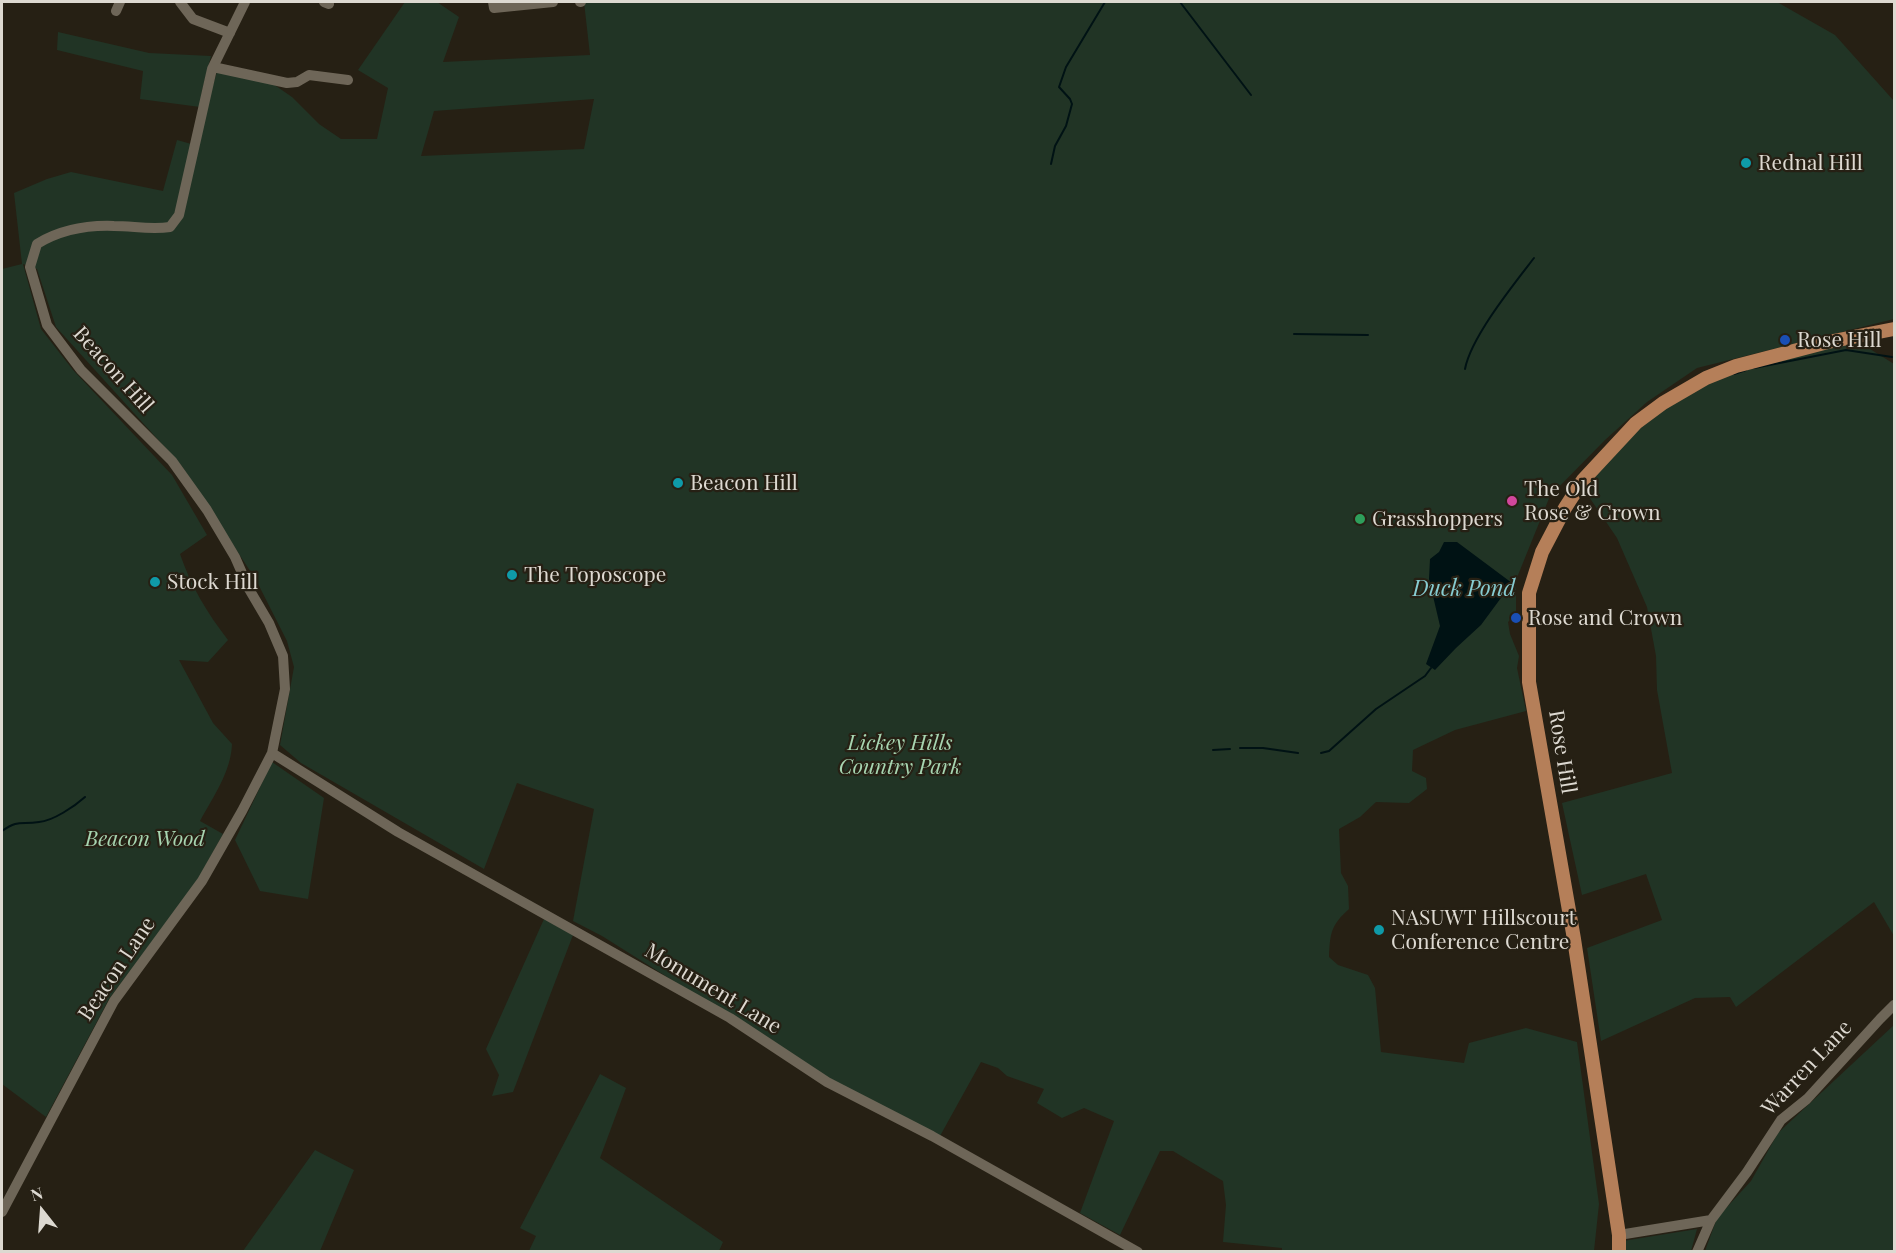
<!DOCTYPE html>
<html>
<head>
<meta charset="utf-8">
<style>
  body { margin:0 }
  #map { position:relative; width:1896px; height:1253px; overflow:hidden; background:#262014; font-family:"Playfair Display",serif }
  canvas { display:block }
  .frame { position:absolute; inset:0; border:3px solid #ddd9d1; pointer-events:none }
  .north { position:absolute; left:12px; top:1181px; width:60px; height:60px; -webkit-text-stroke:4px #262014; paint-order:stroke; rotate:343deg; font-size:16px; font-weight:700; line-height:24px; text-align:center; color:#ddd9d1 }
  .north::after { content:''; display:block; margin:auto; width:21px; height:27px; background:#ddd9d1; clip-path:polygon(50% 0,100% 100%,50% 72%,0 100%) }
</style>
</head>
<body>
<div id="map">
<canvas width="1896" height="1253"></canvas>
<div class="frame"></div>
<div class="north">N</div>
</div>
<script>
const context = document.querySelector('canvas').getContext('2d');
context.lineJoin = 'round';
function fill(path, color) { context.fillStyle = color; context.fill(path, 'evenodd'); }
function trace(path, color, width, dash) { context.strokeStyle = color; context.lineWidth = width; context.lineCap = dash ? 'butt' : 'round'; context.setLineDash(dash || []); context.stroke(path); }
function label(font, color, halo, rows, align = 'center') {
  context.font = font + ' "Playfair Display",serif'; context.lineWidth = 4.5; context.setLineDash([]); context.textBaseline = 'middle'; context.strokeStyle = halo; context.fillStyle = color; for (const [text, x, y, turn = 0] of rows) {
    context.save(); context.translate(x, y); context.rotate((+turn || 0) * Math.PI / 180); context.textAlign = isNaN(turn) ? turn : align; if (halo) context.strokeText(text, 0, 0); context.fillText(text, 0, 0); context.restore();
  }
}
const green = new Path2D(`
  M405,2H437L459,17L443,62L590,55L584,2H1777L1835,35L1894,101V319L1697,368L1647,402L1605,440L1550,496L1516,580V614L1508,622L1510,634L1519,656L1517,668L1526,711L1455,730L1413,750L1412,771L1426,778L1427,789L1409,803L1376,802L1360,817L1339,829L1341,873L1348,886L1349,909C1331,925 1330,933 1329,957L1338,965L1368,975L1375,988L1381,1052L1464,1063L1469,1043L1526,1028L1577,1042L1599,1204L1594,1251H1282V1248L1223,1242L1226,1205L1223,1181L1173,1151H1160L1120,1235L1080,1213L1114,1121L1084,1108L1062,1118L1037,1103L1044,1089L1007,1076L998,1068L981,1062L940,1136L831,1080L602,936L573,921L594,809L517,783L484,869L301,763L280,745L294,667L287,641L256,580L181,465L56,327L37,269L23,264L41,329L73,370L172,475L207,535L180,554C191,586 207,613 228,640L208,662L179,660L213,723L232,744C231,772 213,797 200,821L223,834L196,883L109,999L46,1117L2,1084V269L22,264L14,193L47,179L71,172L163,191L177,140L195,145L219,65L260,75L292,97L319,124L341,139H377L388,88L358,70ZM594,99L584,149L421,156L434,111Z
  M58,32L149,53L211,56L202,91L200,107L140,99L143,71L57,50Z
  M1861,339L1862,344L1894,364V936L1874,902L1736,1007L1730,997L1695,998L1601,1041L1587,948L1662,920L1646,874L1582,895L1562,803L1672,773L1657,690L1656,656L1647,607L1617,538L1585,491L1592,479L1636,426L1711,379Z
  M272,762L324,798L308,899L260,891L235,840Z
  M544,919L573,935L513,1092L492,1096L499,1075L486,1049Z
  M1894,1025V1251H1705L1717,1218L1751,1181L1778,1133Z
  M600,1074L626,1088L600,1158L723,1242L719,1251H529L536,1236L520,1228Z
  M315,1150L354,1170L320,1251H243Z
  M1697,1229L1691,1251H1622L1623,1241Z`);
const water = new Path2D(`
  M1444,542H1457L1512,583L1481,625L1456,648L1435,670L1426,664L1440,626L1429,579L1430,559L1439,552Z`);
const stream = new Path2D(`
  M1180,2L1251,95
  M1051,164L1055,146L1066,126L1072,104L1070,99L1059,87L1066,67L1105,2
  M1294,334L1368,335
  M1754,368L1846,350L1892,357
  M1465,369C1471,337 1514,284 1534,258
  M1734,374L1746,370
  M1240,748H1263L1298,753
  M1213,750L1230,749
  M1321,753L1329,751L1376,709L1425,676L1431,668
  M2,831C19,819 21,825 39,822C53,821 75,806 85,797`);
const minor = new Path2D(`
  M180,2L193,19L230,33
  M324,2L329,4
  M493,2L494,8L553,2
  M580,2H581
  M116,11L120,2
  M213,67L287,83L297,82L309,75L348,80
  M272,753L398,832L730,1018L827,1082L932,1136L1138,1252
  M2,1212L114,1001L202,881L242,811L272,753L285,689L283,656L269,623L249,589L235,557L207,510L172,461L81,370L47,325L30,267L37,244C60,230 87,225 114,226C133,226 151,230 170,227L179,215L212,69L245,2
  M1619,1235L1711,1220L1747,1172L1781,1120L1807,1099L1880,1019L1894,1005
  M1697,1252L1711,1220`);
const major = new Path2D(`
  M1619,1252V1235L1574,939L1529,682V593L1542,552L1565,508L1583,480L1636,423L1663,403L1706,378L1736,366L1828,342L1894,329`);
const markers = [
  [1746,163,6,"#0f9aa8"],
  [1785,340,6,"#1a4fb4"],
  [678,483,6,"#0f9aa8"],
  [1512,501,6,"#d1479c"],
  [1360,519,6,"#2e9e5b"],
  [512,575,6,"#0f9aa8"],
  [155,582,6,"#0f9aa8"],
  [1516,618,6,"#1a4fb4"],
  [1379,930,6,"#0f9aa8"]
];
const poiNames = [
  ["Rednal Hill",1758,163],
  ["Rose Hill",1797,340],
  ["Beacon Hill",690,483],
  ["The Old",1524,489],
  ["Rose & Crown",1524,513],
  ["Grasshoppers",1372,519],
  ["The Toposcope",524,575],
  ["Stock Hill",167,582],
  ["Rose and Crown",1528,618],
  ["NASUWT Hillscourt",1391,918],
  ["Conference Centre",1391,942]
];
const streetNames = [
  ["Beacon Hill",113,370,48],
  ["Rose Hill",1562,752,81],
  ["Beacon Lane",117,969,-56],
  ["Monument Lane",713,989,31],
  ["Warren Lane",1807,1068,-47]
];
const parkNames = [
  ["Lickey Hills",900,743],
  ["Country Park",900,767],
  ["Beacon Wood",145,839]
];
const waterNames = [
  ["Duck Pond",1464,589]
];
fill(green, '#213425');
fill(water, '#001214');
trace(stream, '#001214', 2);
trace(minor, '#6e6658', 10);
trace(major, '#b57f59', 14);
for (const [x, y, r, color] of markers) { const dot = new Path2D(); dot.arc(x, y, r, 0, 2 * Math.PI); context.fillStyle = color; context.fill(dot); trace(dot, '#262014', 2); }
label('21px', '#ddd9d1', '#262014', poiNames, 'left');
label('21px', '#ddd9d1', '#262014', streetNames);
label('italic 21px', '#a7d5b1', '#262014', parkNames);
label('italic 22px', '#87ccd1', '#262014', waterNames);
</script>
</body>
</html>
